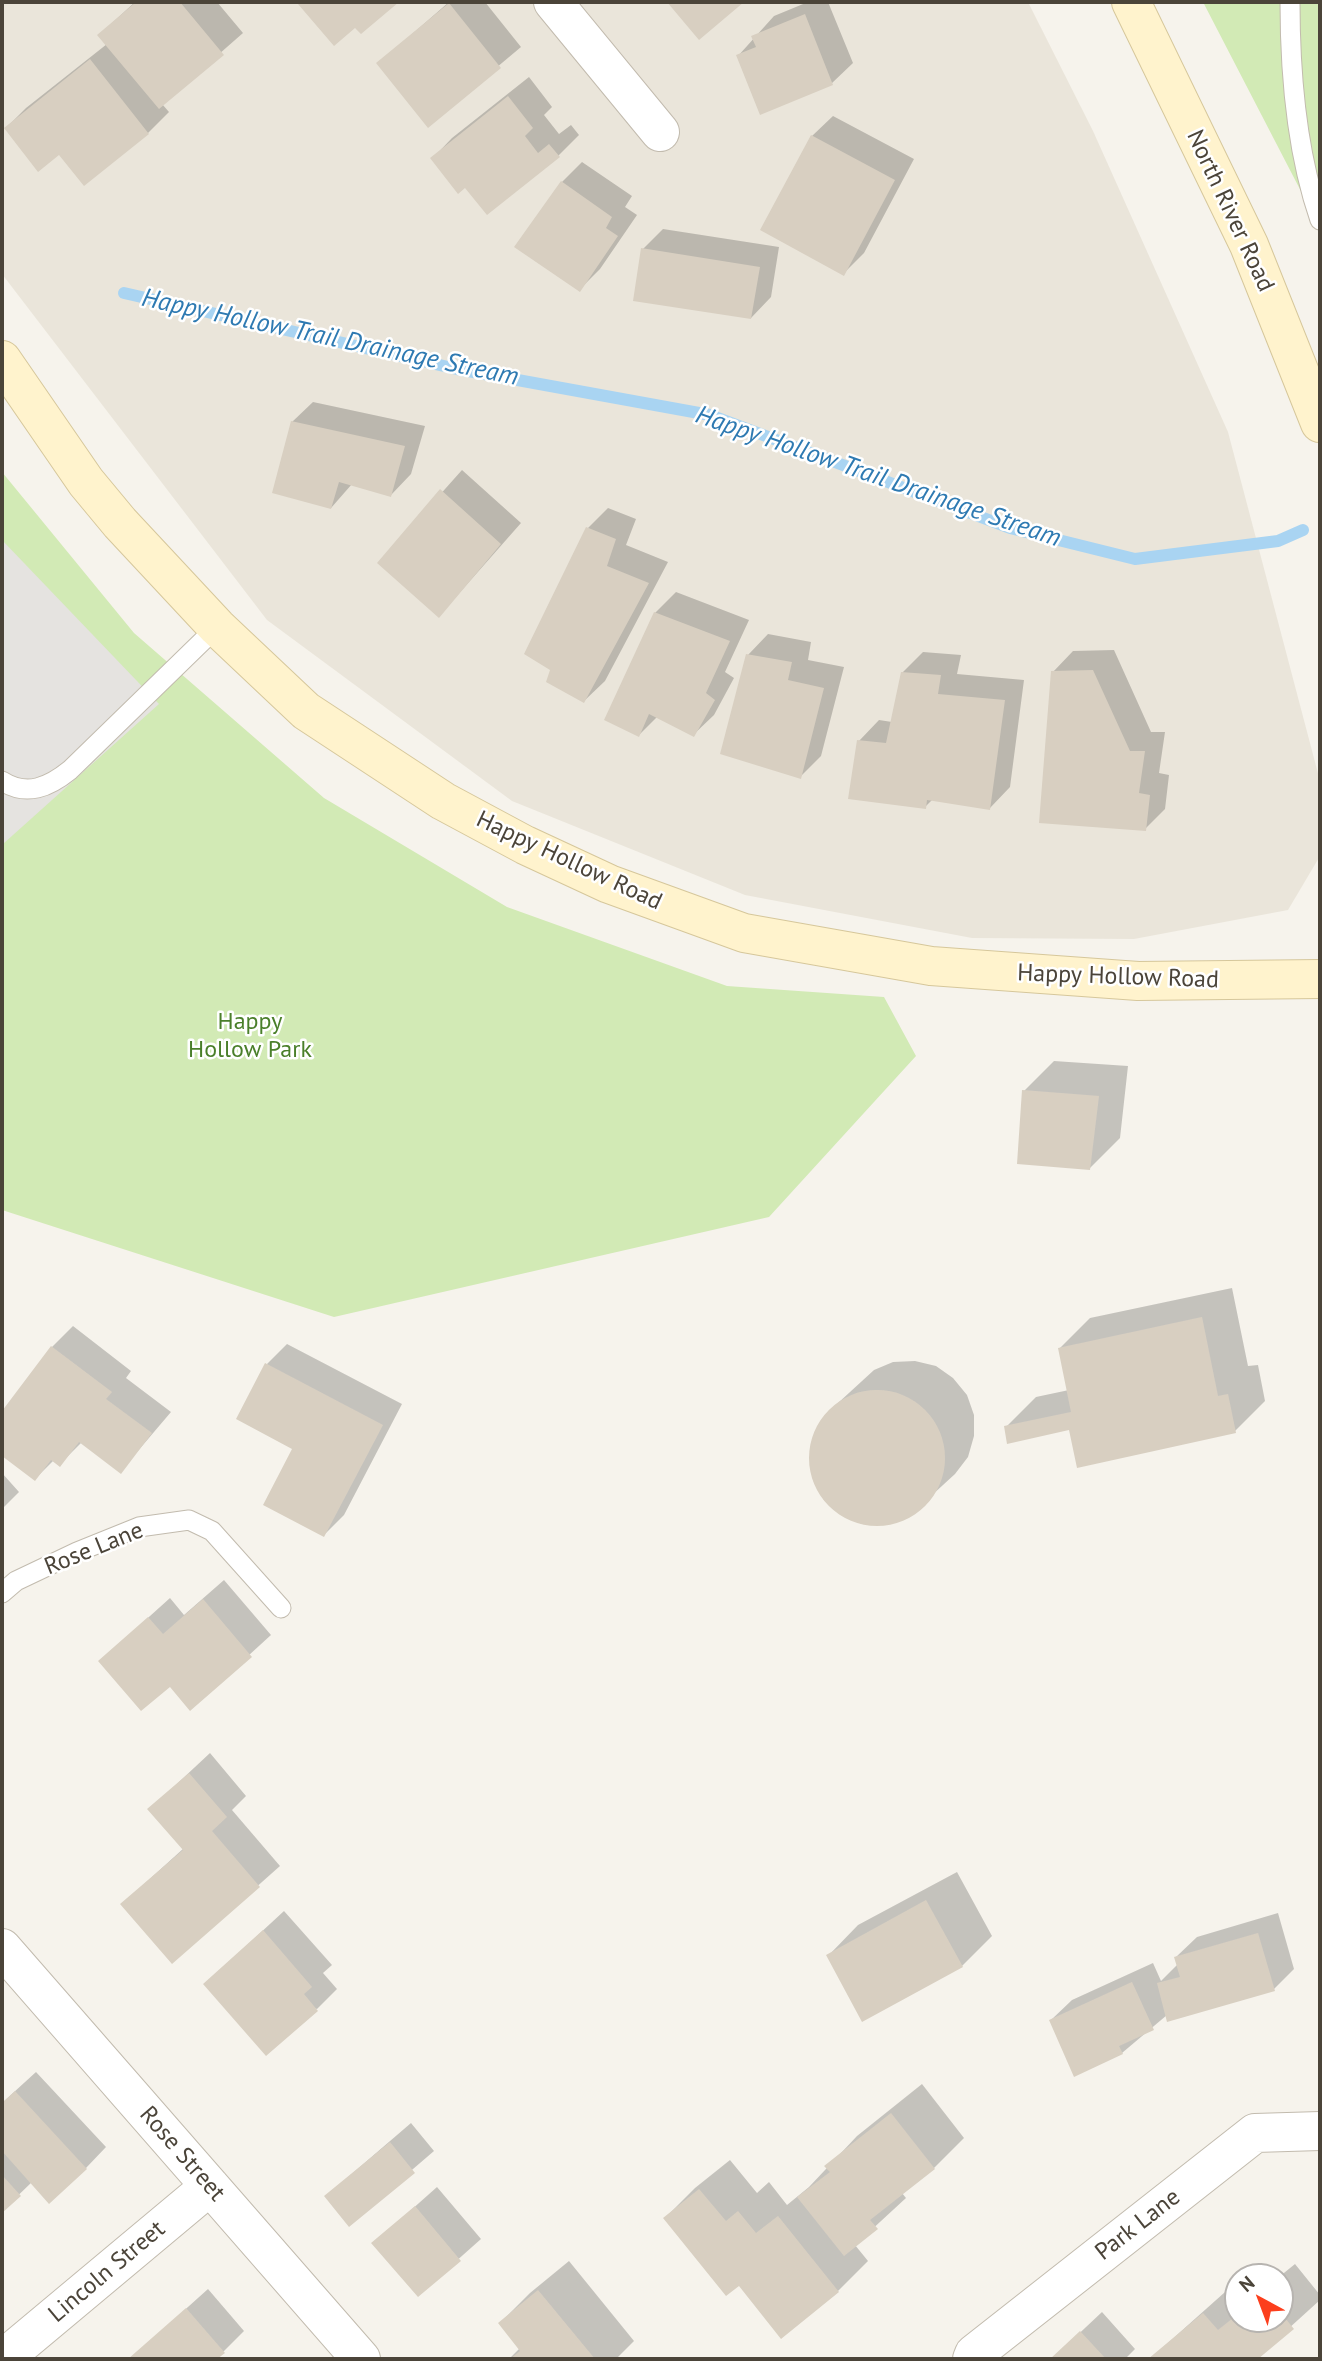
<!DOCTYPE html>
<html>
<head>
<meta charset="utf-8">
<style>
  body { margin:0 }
  #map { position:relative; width:1322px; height:2361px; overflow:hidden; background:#f6f3ec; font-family:"PT Sans",sans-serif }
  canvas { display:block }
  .frame { position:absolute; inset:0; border:4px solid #4b4439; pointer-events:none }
  .north { position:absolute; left:1224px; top:2263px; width:70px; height:70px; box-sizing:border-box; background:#fff; border:2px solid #b7b4b0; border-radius:50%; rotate:319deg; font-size:19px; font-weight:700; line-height:28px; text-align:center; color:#4b4439 }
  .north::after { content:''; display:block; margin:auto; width:24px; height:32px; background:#fc3f1d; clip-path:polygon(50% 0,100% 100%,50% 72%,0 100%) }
</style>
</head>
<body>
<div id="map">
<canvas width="1322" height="2361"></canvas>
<div class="frame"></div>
<div class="north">N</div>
</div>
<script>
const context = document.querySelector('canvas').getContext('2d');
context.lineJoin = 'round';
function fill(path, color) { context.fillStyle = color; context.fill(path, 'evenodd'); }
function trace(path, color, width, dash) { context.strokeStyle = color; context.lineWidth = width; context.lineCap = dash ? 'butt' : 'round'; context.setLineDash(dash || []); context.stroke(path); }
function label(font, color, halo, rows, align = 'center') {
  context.font = font + ' "PT Sans",sans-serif'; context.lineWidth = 5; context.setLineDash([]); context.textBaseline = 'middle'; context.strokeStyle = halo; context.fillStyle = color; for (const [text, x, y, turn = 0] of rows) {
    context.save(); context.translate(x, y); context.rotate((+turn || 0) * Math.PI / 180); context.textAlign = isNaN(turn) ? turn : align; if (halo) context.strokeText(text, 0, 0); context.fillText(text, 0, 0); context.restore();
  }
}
const residential = new Path2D(`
  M2,2H1028L1093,131L1228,432L1320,781V856L1288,910L1134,939L972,938L745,895L512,801L267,620L2,274Z`);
const green = new Path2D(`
  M1203,2H1320V228Z
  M2,472L134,633L324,798L507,907L727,986L884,997L916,1056L769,1217L334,1317L2,1210Z`);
const parking = new Path2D(`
  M2,540L159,704L3,844L2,843Z`);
const shadow = new Path2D(`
  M135,2H217L243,33L162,104L169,112L148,133L84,183L59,153L6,128L26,108L107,44L99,35Z
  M449,2H485L521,47L428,125L379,63Z
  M808,2H828L853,63L832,83L761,112L738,56L774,16Z
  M529,77L552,107L544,115L559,134L571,125L579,135L558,156L466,186L432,159L452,138Z
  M833,116L914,159L864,253L844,273L812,136Z
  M582,162L632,196L625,207L637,215L600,269L579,290L562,182Z
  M663,229L779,247L771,297L751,318L643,249Z
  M313,402L425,426L411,474L391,495L352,484L331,508L292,422Z
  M462,470L521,523L439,616L379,563Z
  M608,508L636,519L626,545L668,562L605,681L584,701L588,528Z
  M676,592L749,620L725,672L734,678L714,715L693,735L657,717L639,735L655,613Z
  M768,634L811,642L808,660L844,667L821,756L800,777L748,655Z
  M1114,650L1151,732H1165L1159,773L1169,775L1165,809L1145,829L1053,672L1073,651Z
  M923,652L961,655L957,674L1024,680L1010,787L990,808L933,799L925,807L859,741L879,720L892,722L902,673Z
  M1054,1061L1128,1066L1120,1138L1090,1168L1024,1091Z
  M1232,1288L1248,1366L1258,1365L1265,1401L1235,1431L1006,1427L1036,1397L1069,1390L1060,1348L1090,1318Z
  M73,1326L131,1371L126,1378L171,1412L120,1472L82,1442L60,1464L54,1460L35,1479L2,1454V1414L52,1347Z
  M287,1344L402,1404L344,1515L324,1535L267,1364Z
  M915,1361L936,1366L953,1378L967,1395L974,1415V1436L968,1457L955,1474L907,1518L885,1525L862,1524L841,1515L824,1500L813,1480L810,1457L815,1434L826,1414L874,1370L893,1362Z
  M2,1473L19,1492L2,1509Z
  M224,1580L271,1635L190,1709L170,1685L100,1661L170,1598L184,1615Z
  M210,1753L246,1796L232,1810L280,1866L172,1962L122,1904L184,1848L150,1809Z
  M957,1872L992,1936L962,1966L828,1956L858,1925Z
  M284,1911L332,1965L323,1973L337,1989L317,2009L205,1984Z
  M1278,1913L1294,1969L1274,1989L1167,2015L1122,2053L1051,2020L1072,2000L1153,1963L1161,1981L1178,1964L1176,1957L1197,1937Z
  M36,2072L106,2147L86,2168L32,2182L2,2211V2103Z
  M922,2084L964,2138L934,2168L902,2193L906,2198L855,2245L868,2261L838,2291L781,2336L739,2284L665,2218L695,2188L730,2160L757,2193L769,2182L787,2205L809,2187L857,2136Z
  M411,2123L434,2151L349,2224L326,2196Z
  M437,2187L481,2239L418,2295L374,2243Z
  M569,2261L634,2341L616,2359H509L520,2348L500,2323L530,2293Z
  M1295,2264L1320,2295V2300L1255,2359H1150L1234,2284L1238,2289V2319H1280L1279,2277Z
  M208,2289L244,2331L224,2351L214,2359H130Z
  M1102,2312L1135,2349L1125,2359H1052Z`);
const stream = new Path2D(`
  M124,293L457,369L710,415L1010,528L1135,559L1278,541L1303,530`);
const building = new Path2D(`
  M136,2H180L224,55L159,109L97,35Z
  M300,2H399L361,34L355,28L334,46L298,4Z
  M667,2H744L699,40Z
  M449,3L501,68L428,128L376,63Z
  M805,14L833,85L760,115L736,55L756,47L751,36Z
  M90,59L149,134L84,186L59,155L38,172L4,128Z
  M508,96L533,128L525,136L538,153L549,144L560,157L487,215L465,188L458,194L430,158Z
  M811,135L895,180L844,276L760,230Z
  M561,181L612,217L606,228L618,236L580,292L514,247Z
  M641,248L760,267L751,319L633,301Z
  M291,421L405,446L391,497L339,482L331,509L272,493Z
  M440,489L501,544L439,618L377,563Z
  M586,527L616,539L607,566L649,583L584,703L546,682L550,670L524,654Z
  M654,612L730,641L706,693L715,700L694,737L649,714L639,737L604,720Z
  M746,654L792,662L788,680L824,688L801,779L720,754Z
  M1093,670L1130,751H1145L1139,793L1150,795L1146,831L1039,823L1051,671Z
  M901,672L941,675L938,694L1005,700L990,810L927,800L926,809L848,799L857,740L886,743Z
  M1022,1090L1099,1096L1090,1170L1017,1164Z
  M1202,1317L1218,1396L1228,1394L1236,1433L1077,1468L1069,1430L1007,1444L1004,1426L1071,1412L1058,1348Z
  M51,1346L112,1392L106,1399L152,1433L121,1474L79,1442L60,1467L51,1460L35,1481L2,1456V1411Z
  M265,1363L383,1425L324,1537L263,1505L292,1449L236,1419Z
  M809 1458a68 68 0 1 1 136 0a68 68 0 1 1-136 0Z
  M203,1599L252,1657L190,1711L170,1687L141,1711L98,1661L148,1617L163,1634Z
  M189,1773L227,1817L212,1831L260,1887L172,1964L120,1904L183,1850L147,1809Z
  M926,1900L963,1967L862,2022L826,1955Z
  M263,1930L312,1987L304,1994L318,2011L266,2056L203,1984Z
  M1258,1933L1275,1991L1167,2022L1157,1983L1180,1977L1174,1957Z
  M1132,1982L1154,2030L1119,2046L1123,2054L1074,2077L1049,2020Z
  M15,2091L87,2169L49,2204L2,2151V2103Z
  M891,2113L935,2169L870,2220L878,2229L844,2256L797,2197L830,2172L824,2166Z
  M390,2142L415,2173L349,2227L324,2196Z
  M2,2175L21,2196L2,2213Z
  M699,2189L726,2221L738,2211L756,2233L778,2216L839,2292L781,2339L739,2286L726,2296L663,2218Z
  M415,2206L461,2261L418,2297L371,2243Z
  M538,2290L595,2359H510L520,2351L498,2323Z
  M186,2308L225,2353L217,2359H128Z
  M1280,2312L1294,2329L1258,2359H1148L1203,2313L1218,2330L1238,2314V2319H1280Z
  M1080,2331L1106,2359H1050Z`);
const service = new Path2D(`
  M1290,2C1290,74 1296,151 1320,220
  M2,781C27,797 49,787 70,770L217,627
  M2,1593L16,1581L77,1552L139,1527L189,1520L212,1531L281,1608`);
const minor = new Path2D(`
  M553,2L660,132
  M2,1948L361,2359
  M3,2359L210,2186
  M972,2359L974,2354L1255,2133L1320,2131`);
const secondary = new Path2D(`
  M1131,2L1249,245L1320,423
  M2,360L86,482L120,523L217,627L306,711L443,801L525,845L609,884L744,933L931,966L1138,981L1320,979`);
const streetNames = [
  ["North River Road",1230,211,65],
  ["Happy Hollow Road",569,861,25],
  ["Happy Hollow Road",1118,977,2],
  ["Rose Lane",94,1549,-22],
  ["Rose Street",182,2154,49],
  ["Park Lane",1138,2225,-38],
  ["Lincoln Street",107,2272,-40]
];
const parkNames = [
  ["Happy",250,1022],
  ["Hollow Park",250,1050]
];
const waterNames = [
  ["Happy Hollow Trail Drainage Stream",330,338,12],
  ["Happy Hollow Trail Drainage Stream",878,477,19]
];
fill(residential, '#eae5da');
fill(green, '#d2eab5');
fill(parking, '#e5e3e0');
fill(shadow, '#0003');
trace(stream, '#a9d4f2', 12);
fill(building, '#d8cfc1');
trace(service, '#c2bbae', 21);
trace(minor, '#c2bbae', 40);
trace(secondary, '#d6c79b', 40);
trace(service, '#fff', 19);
trace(minor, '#fff', 38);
trace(secondary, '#fff3cd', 38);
label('24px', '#4b4439', '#fff', streetNames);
label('24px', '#4a7f2a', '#fff', parkNames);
label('italic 26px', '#2e7ab2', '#fff', waterNames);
</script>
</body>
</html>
